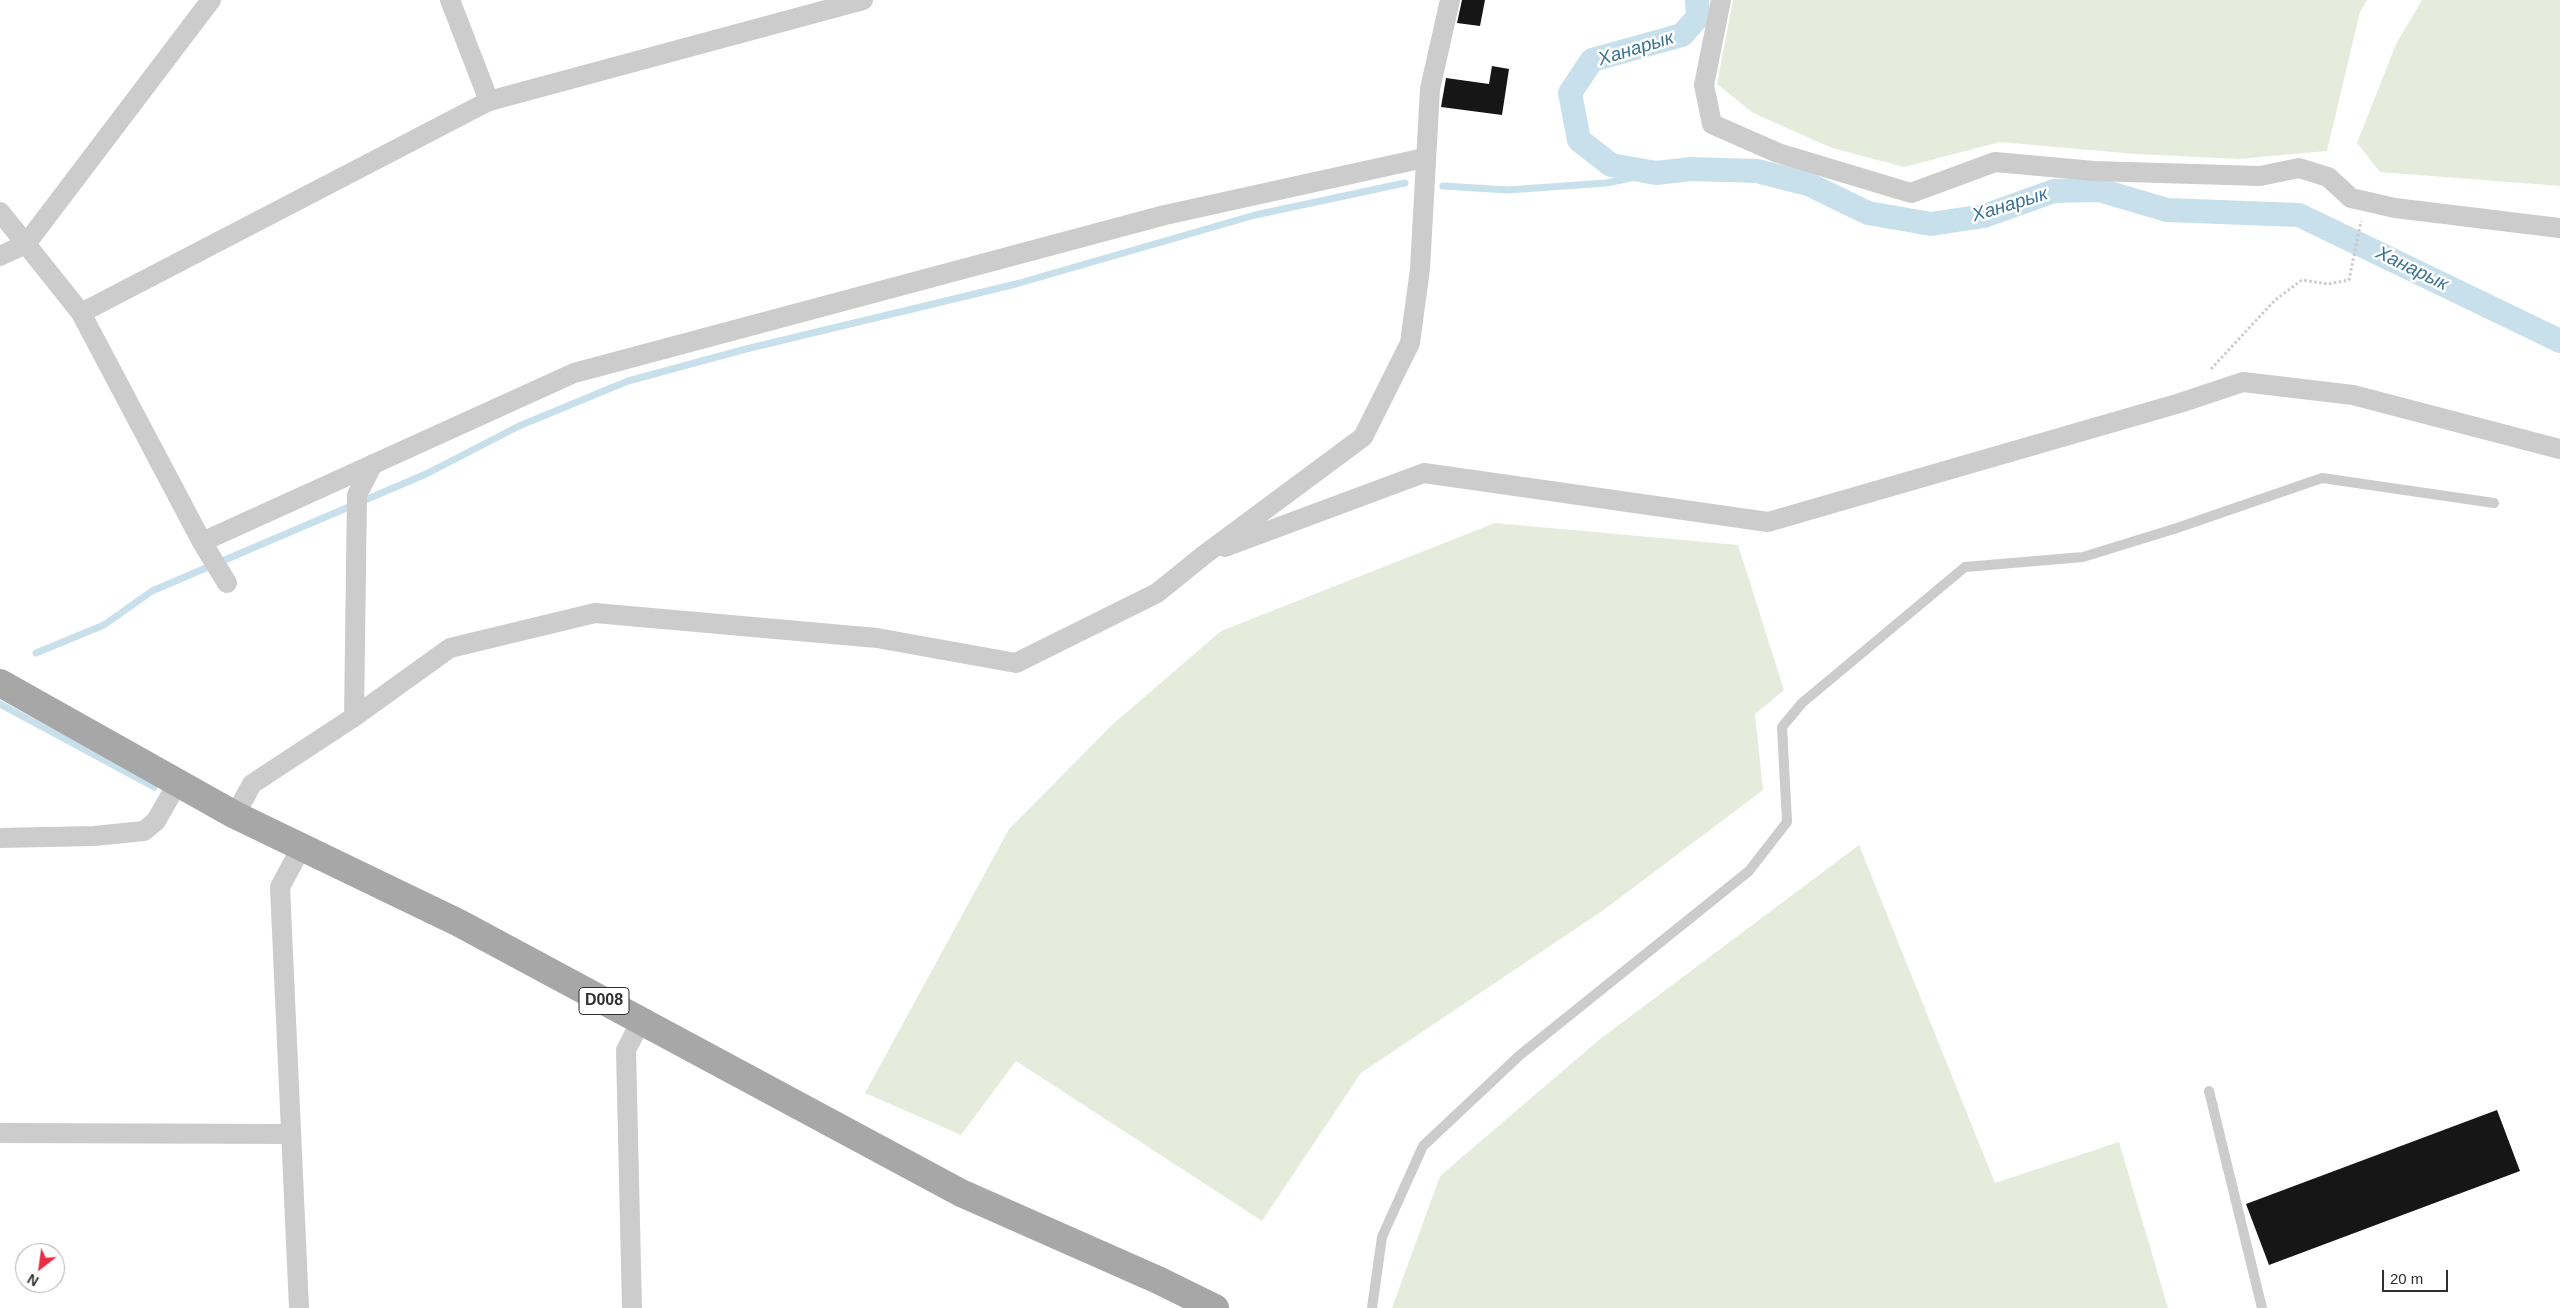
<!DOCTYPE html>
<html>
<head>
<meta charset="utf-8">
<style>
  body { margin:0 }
  #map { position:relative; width:2560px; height:1308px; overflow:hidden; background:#fff; font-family:Helvetica,sans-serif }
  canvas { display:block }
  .north { position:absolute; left:15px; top:1243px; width:50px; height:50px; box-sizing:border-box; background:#fff; border:1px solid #acacac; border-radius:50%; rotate:210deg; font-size:14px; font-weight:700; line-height:20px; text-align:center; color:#2f2f2f }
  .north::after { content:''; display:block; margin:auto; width:18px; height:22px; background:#e82f45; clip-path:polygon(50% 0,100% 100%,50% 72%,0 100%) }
  .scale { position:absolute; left:2382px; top:1270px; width:66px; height:22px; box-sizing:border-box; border:2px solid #2f2f2f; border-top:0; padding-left:6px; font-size:15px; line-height:18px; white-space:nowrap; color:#2f2f2f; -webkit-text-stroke:4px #fff; paint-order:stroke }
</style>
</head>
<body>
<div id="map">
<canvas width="2560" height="1308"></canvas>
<div class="north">N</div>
<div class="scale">20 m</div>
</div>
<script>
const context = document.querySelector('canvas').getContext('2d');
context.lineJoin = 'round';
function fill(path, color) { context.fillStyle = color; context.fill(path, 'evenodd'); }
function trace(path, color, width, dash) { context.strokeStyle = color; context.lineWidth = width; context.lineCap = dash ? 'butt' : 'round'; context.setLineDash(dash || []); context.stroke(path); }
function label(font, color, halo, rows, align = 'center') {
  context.font = font + ' Helvetica,sans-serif'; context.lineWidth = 5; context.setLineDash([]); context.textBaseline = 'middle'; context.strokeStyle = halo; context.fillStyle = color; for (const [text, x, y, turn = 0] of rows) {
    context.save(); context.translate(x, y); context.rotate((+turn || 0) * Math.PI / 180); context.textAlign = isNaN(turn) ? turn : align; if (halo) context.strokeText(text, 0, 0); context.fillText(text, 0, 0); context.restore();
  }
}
const green = new Path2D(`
  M1733,0H2367L2360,12L2327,151L2239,159L2135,154L2000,142L1904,167L1832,148L1753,113L1717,84Z
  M2422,0H2560V186L2380,172L2357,143L2396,44Z
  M1495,523L1738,545L1784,690L1755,714L1763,790L1605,909L1361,1073L1262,1221L1016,1061L961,1135L865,1093L1009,829L1113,724L1221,631Z
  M1859,845L1995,1183L2119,1142L2168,1308H1392L1440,1176L1600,1039Z`);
const stream = new Path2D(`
  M1443,186L1508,190L1606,183L1656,173
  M36,653L104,625L152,591L426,474L519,426L628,381L746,349L1016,284L1255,215L1405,183
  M0,704L154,787`);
const canal = new Path2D(`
  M1697,0L1698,17L1682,35L1592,60L1570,93L1579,140L1611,165L1656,173L1691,169L1757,171L1808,184L1868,213L1931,224L1984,216L2054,191L2099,190L2167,210L2299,215L2560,341`);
const building = new Path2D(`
  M1462,0H1485L1480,26L1457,23Z
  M1492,66L1509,69L1502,115L1441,107L1446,78L1489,84Z
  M2497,1110L2520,1171L2269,1265L2246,1204Z`);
const path = new Path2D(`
  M2211,369L2275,300L2302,280L2328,284L2349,280L2361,221`);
const service = new Path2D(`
  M2209,1091L2262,1308
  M1372,1308L1382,1237L1423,1146L1520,1055L1749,871L1787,822L1782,727L1802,703L1965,567L2083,557L2177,528L2322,478L2494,503`);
const minor = new Path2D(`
  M450,0L489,101
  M1721,0L1704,85L1712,124L1778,153L1911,193L1995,162L2094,171L2260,176L2299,168L2328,177L2351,198L2395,208L2560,228
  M0,212L26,244L211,0
  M0,256L26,244L81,313L489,101L863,0
  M81,313L202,542L227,583
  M202,542L574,373L1165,215L1424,158
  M1225,547L1424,473L1768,522L2180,403L2243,382L2353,395L2560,449
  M354,717L357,495L373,464
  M235,815L252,784L354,717L450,648L595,613L877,638L1016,663L1157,593L1204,555L1363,437L1410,343L1420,269L1430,89L1450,0
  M0,838L94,836L144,831L156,821L177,784
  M0,1133L290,1134
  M299,1308L280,887L301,848
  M632,1308L626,1050L641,1021`);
const primary = new Path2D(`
  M0,683L235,815L459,923L961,1193L1158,1280L1215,1308`);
const shields = [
  [604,1001,50]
];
const shieldNames = [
  ["D008",604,1001]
];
const waterNames = [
  ["Ханарык",1636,49,-17],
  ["Ханарык",2010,205,-17],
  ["Ханарык",2412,269,26]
];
fill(green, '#e6ecdc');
trace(stream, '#c8e0ec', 7);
trace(canal, '#c8e0ec', 24);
fill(building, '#161616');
trace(path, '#ccc', 3, [2.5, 2.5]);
trace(service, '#ccc', 10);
trace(minor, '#ccc', 20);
trace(primary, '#a7a7a7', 28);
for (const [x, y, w] of shields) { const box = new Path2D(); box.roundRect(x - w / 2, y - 13.5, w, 27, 4); context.fillStyle = '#fff'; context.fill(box); trace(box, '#2f2f2f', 1); }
label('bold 16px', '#2f2f2f', null, shieldNames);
label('italic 19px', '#3b7492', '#fff', waterNames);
</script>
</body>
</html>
